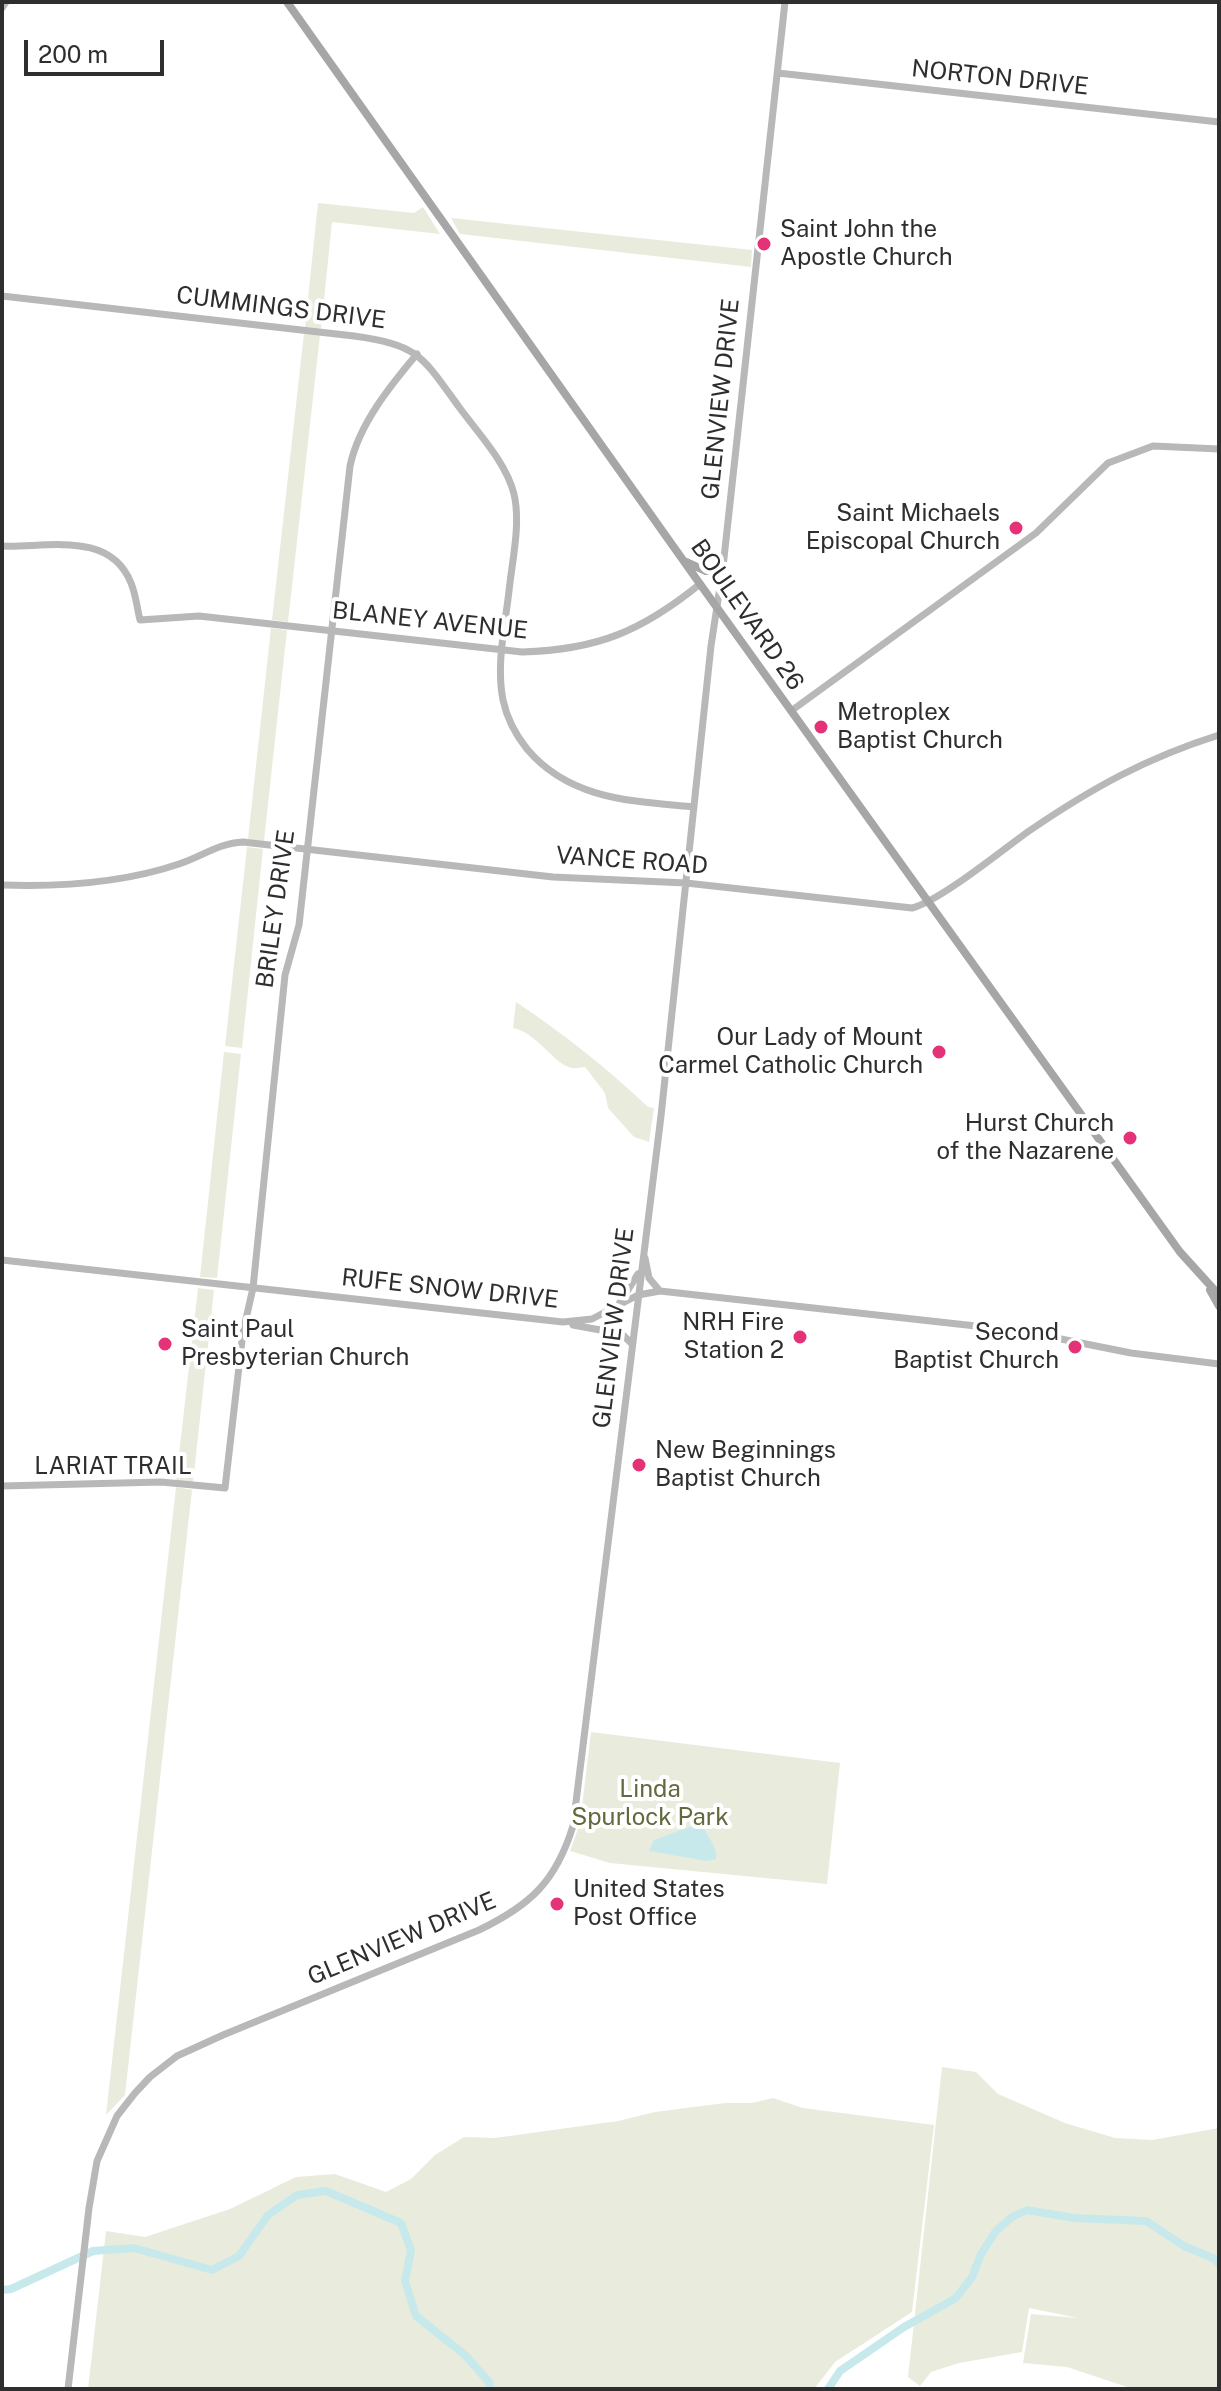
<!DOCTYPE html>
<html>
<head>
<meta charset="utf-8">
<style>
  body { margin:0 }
  #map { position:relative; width:1221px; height:2391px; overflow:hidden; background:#fff; font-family:"Public Sans",sans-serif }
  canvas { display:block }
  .frame { position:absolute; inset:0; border:4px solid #2e2e2e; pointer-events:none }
  .scale { position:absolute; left:24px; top:40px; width:140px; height:36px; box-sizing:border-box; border:4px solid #2e2e2e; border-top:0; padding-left:10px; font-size:24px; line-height:28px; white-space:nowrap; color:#2e2e2e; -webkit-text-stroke:6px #fff; paint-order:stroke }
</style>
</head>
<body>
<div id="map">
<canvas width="1221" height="2391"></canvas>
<div class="frame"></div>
<div class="scale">200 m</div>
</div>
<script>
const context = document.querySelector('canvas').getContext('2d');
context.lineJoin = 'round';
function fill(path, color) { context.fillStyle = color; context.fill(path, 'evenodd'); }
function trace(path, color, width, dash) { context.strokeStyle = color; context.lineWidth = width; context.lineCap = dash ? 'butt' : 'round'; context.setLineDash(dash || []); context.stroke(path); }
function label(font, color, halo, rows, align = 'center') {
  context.font = font + ' "Public Sans",sans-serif'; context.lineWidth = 8; context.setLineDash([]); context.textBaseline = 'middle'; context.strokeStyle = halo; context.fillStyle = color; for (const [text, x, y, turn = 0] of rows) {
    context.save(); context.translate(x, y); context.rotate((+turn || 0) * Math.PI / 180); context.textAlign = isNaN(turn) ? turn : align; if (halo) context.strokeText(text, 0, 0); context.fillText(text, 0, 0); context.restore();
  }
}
const green = new Path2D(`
  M318,203L414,213L423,207L440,234L332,222L321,329L305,327Z
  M451,218L752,250L751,267L460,234Z
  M304,333L320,335L288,622L272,620Z
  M271,628L287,630L264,841L248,839Z
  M247,847L263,849L242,1048L225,1046Z
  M516,1002C564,1034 607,1068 648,1107L654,1108L649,1142L634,1137L608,1108L605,1093L585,1067C581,1067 576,1069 572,1068C554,1065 538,1033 513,1028Z
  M224,1052L241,1054L217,1278L200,1277Z
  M198,1288L214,1290L193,1482L176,1481Z
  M176,1487L192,1490L125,2095L106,2115Z
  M591,1732L840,1763L827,1884L610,1863L570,1851L580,1823Z
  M942,2067L976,2072L998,2094L1065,2123L1115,2138L1152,2140L1219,2128V2389H1133L1067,2367L1023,2363L1031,2314L1078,2318L1029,2308L1022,2352L959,2363L931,2372L920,2386L908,2377Z
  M773,2098L803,2108L934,2125L912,2312L835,2362L814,2389H88L106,2231L145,2237L230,2209L296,2177L335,2174L386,2192L411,2179L435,2155L464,2137L495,2138L618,2121L655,2112L725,2103H752Z`);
const water = new Path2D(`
  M697,1824L703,1827C708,1836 718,1849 716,1859L707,1861L649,1851L654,1840Z`);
const river = new Path2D(`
  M2,2290L11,2289L93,2251L134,2248L212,2270L239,2256L268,2215L297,2195L326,2191L401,2223L411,2250L405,2281L416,2316L465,2355L489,2382L490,2389
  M828,2389L840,2371L904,2327L956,2298L972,2277L981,2254L996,2231L1012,2217L1027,2210L1074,2218L1146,2221L1184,2246L1215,2259L1219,2264`);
const secondary = new Path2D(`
  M2,8L6,2
  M778,73L1219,122
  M2,296L354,336C419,345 422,356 459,407C478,433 506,462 514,494C521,524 512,561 509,591C505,626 496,665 503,700C507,719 515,734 527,749C570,800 632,801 694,807
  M2,546C46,548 110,530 131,583C136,595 137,608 140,620L199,616L522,652C597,650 642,631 700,584
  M791,711L1036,533L1108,463L1153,446L1219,449
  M2,885C60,887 123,883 179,864C201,857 219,843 243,842L553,877L686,883L912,908C940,901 1002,850 1029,831C1092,788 1146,758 1219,735
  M645,1258L649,1278L659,1290
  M2,1260L563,1322L592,1319L638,1295L660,1291L1021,1331L1131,1353L1219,1364
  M617,1307L638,1274
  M573,1325L622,1334L632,1344
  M2,1486L161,1482L225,1488L243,1332L253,1288L285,975L299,925L350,466C359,424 390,386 417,354
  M68,2389L89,2208L97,2161L117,2116L135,2093L150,2077L177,2056L223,2035L479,1930C531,1905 556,1881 573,1826L661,1116L711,646L723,567L785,2`);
const primary = new Path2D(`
  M287,2L700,584L1180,1252L1219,1295
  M686,562L706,571L723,567
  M1210,1290L1219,1306`);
const markers = [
  [764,244,8,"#e53178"],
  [1016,528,8,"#e53178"],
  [821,727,8,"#e53178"],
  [939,1052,8,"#e53178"],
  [1130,1138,8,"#e53178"],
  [800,1337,8,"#e53178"],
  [165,1344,8,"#e53178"],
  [1075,1347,8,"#e53178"],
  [639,1465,8,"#e53178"],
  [557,1904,8,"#e53178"]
];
const streetNames = [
  ["NORTON DRIVE",1000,78,6],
  ["CUMMINGS DRIVE",281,308,7],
  ["GLENVIEW DRIVE",721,399,-84],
  ["BOULEVARD 26",747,615,55],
  ["BLANEY AVENUE",430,621,6],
  ["VANCE ROAD",632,861,4],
  ["BRILEY DRIVE",276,909,-82],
  ["RUFE SNOW DRIVE",450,1289,6],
  ["GLENVIEW DRIVE",614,1328,-83],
  ["LARIAT TRAIL",113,1467],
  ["GLENVIEW DRIVE",402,1939,-23]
];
const poiNames = [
  ["Saint John the",780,230],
  ["Apostle Church",780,258],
  ["Saint Michaels",1000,514,"right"],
  ["Episcopal Church",1000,542,"right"],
  ["Metroplex",837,713],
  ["Baptist Church",837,741],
  ["Our Lady of Mount",923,1038,"right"],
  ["Carmel Catholic Church",923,1066,"right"],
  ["Hurst Church",1114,1124,"right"],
  ["of the Nazarene",1114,1152,"right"],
  ["NRH Fire",784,1323,"right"],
  ["Station 2",784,1351,"right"],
  ["Saint Paul",181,1330],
  ["Presbyterian Church",181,1358],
  ["Second",1059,1333,"right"],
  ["Baptist Church",1059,1361,"right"],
  ["New Beginnings",655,1451],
  ["Baptist Church",655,1479],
  ["United States",573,1890],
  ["Post Office",573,1918]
];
const parkNames = [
  ["Linda",650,1790],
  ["Spurlock Park",650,1818]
];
fill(green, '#e9ecdc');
fill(water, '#c8e9eb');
trace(river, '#c8e9eb', 8);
trace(secondary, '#b8b8b8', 7);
trace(primary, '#a6a6a6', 8);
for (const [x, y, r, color] of markers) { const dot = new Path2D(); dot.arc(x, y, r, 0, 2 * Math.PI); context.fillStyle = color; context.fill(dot); trace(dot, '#fff', 3); }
label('24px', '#2e2e2e', '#fff', streetNames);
label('24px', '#2e2e2e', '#fff', poiNames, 'left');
label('24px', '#606a3c', '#fff', parkNames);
</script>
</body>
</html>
